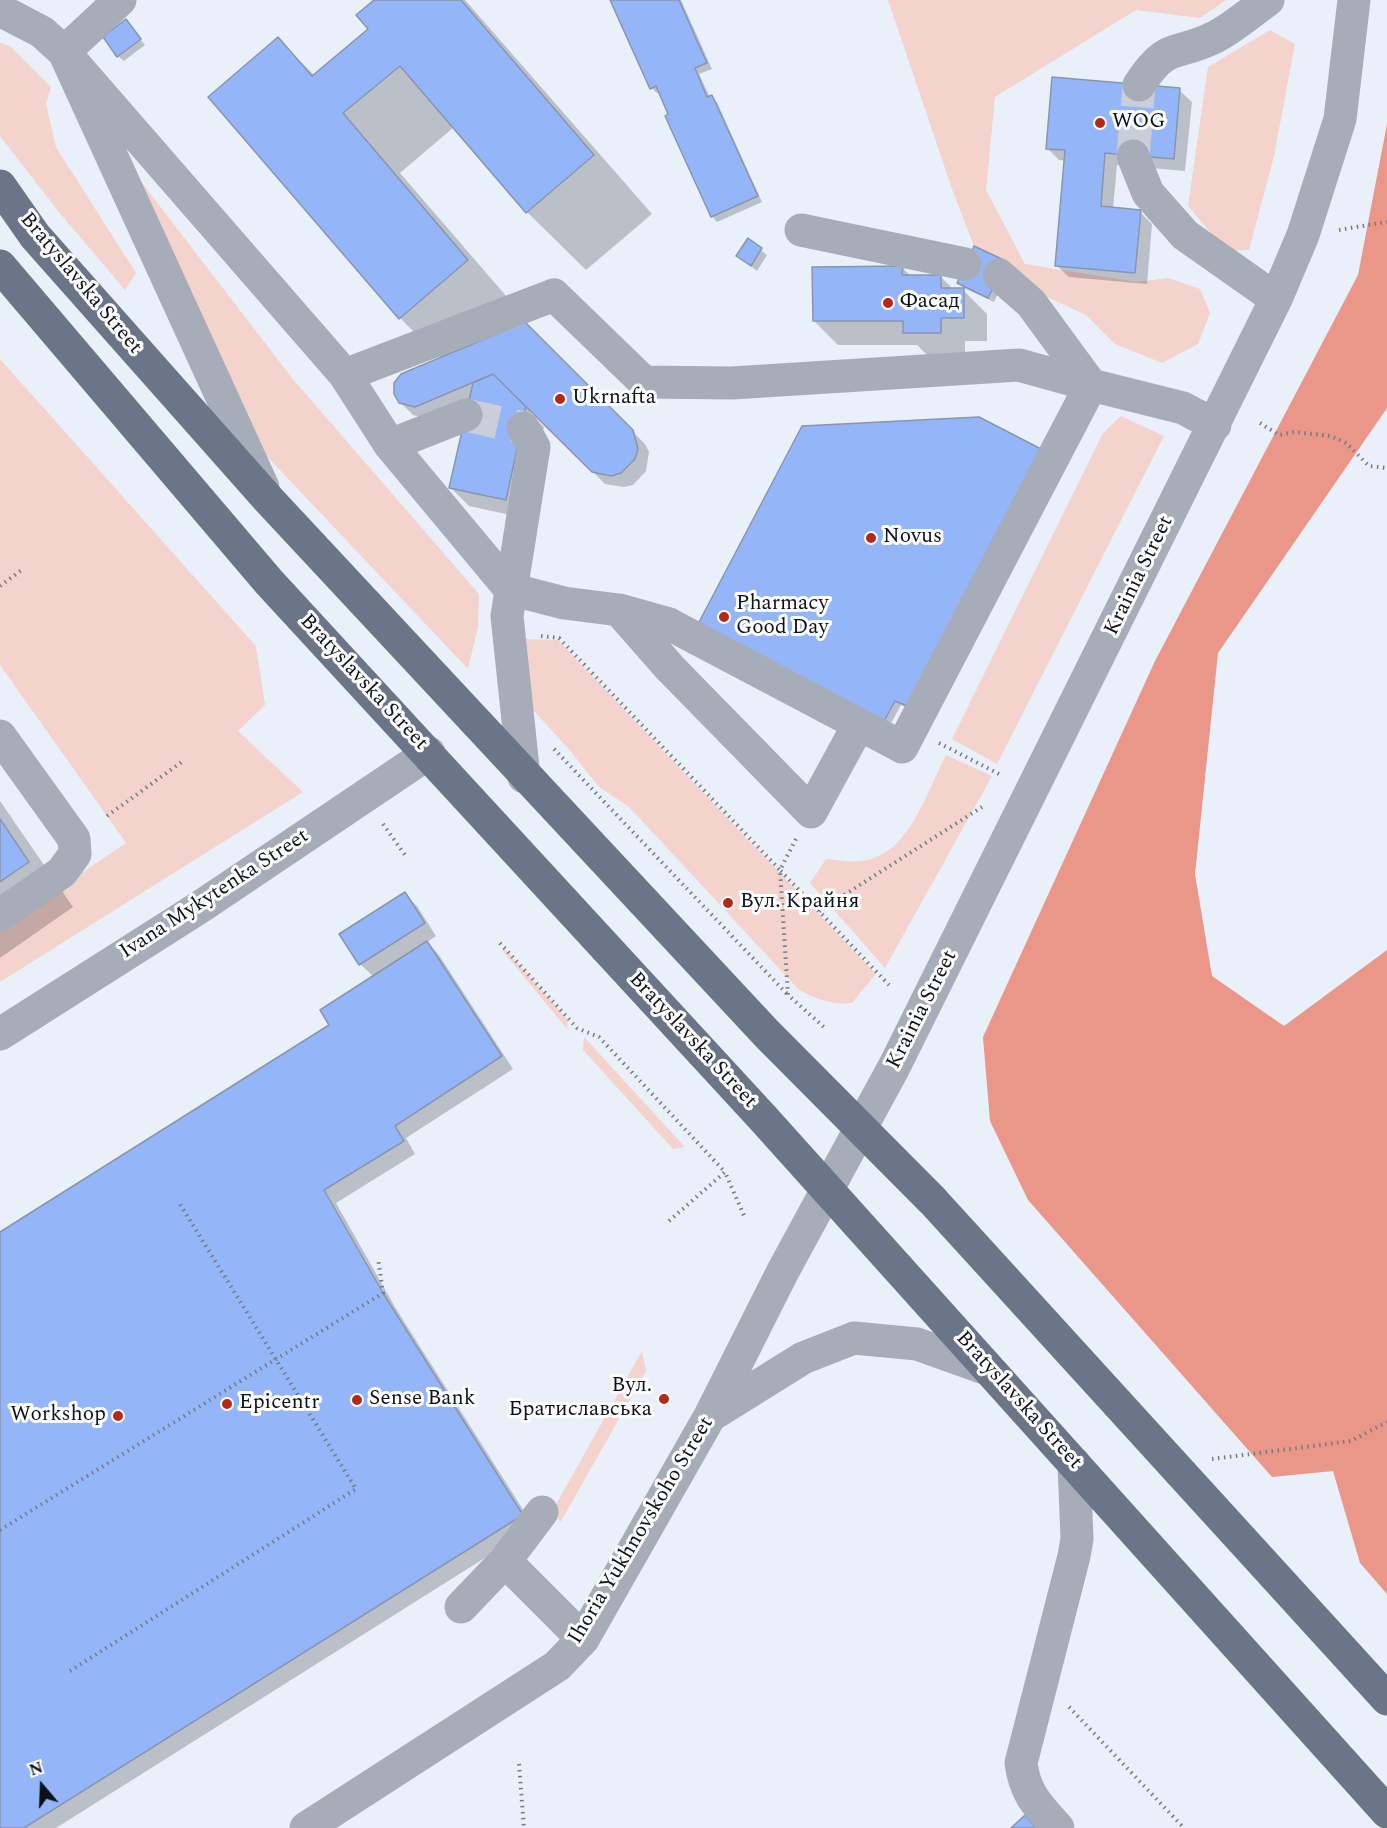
<!DOCTYPE html>
<html>
<head>
<meta charset="utf-8">
<style>
  body { margin:0 }
  #map { position:relative; width:1387px; height:1828px; overflow:hidden; background:#eaf0fa; font-family:Spectral,serif }
  canvas { display:block }
  .north { position:absolute; left:12px; top:1756px; width:60px; height:60px; -webkit-text-stroke:4px #fdfdfd; paint-order:stroke; rotate:341deg; font-size:16px; font-weight:700; line-height:24px; text-align:center; color:#0c1019 }
  .north::after { content:''; display:block; margin:auto; width:21px; height:27px; background:#0c1019; clip-path:polygon(50% 0,100% 100%,50% 72%,0 100%) }
</style>
</head>
<body>
<div id="map">
<canvas width="1387" height="1828"></canvas>
<div class="north">N</div>
</div>
<script>
const context = document.querySelector('canvas').getContext('2d');
context.lineJoin = 'round';
function fill(path, color) { context.fillStyle = color; context.fill(path, 'evenodd'); }
function trace(path, color, width, dash) { context.strokeStyle = color; context.lineWidth = width; context.lineCap = dash ? 'butt' : 'round'; context.setLineDash(dash || []); context.stroke(path); }
function label(font, color, halo, rows, align = 'center') {
  context.font = font + ' Spectral,serif'; context.lineWidth = 6; context.setLineDash([]); context.textBaseline = 'middle'; context.strokeStyle = halo; context.fillStyle = color; for (const [text, x, y, turn = 0] of rows) {
    context.save(); context.translate(x, y); context.rotate((+turn || 0) * Math.PI / 180); context.textAlign = isNaN(turn) ? turn : align; if (halo) context.strokeText(text, 0, 0); context.fillText(text, 0, 0); context.restore();
  }
}
const green = new Path2D(`
  M888,0H1226L1200,18L1136,10L995,97L986,190L1025,264L1136,282L1168,278L1200,289L1210,313L1198,344L1162,363L1115,344L1086,315L1015,282L1005,261L974,246L953,192Z
  M1270,30L1295,44L1274,156L1249,250L1226,251L1188,206L1208,67Z
  M0,43L10,46L51,87L46,104L56,147L136,273L125,290L58,211L0,136Z
  M119,153L292,378L479,594L478,627L468,669L242,430Z
  M0,359L256,646L265,705L238,731L303,792L0,982V928L126,843L0,665Z
  M1121,416L1164,436L997,764L952,739L1103,433Z
  M513,627L527,639L558,640L876,974L852,1003C832,1005 816,999 799,990L629,807L599,787L567,747L521,697Z
  M946,755L992,776L885,968L810,883L826,859C842,861 861,864 877,857C913,841 929,788 946,755Z
  M504,948L568,1020L567,1029L502,950Z
  M584,1037L585,1038L685,1147L673,1149L583,1050Z
  M642,1351L646,1371L560,1523L554,1508Z`);
const forest = new Path2D(`
  M1387,124V408L1218,653L1195,874L1212,976L1284,1026L1387,950V1594L1360,1563L1333,1471L1272,1477L1028,1200L990,1121L983,1037L1155,661L1358,275Z`);
const shadow = new Path2D(`
  M376,0H465L652,214L586,270L527,212L454,127L400,173L526,319L524,324L645,444L649,452L646,471L633,485L624,487L605,484L532,411L530,413L544,427L524,518L469,506L451,488L470,401L428,419L413,415L400,402L441,359L400,318L278,39L315,76L370,29Z
  M612,0H681L712,69L699,74L710,97L717,102L762,202L717,222L712,216L660,92L657,93L651,88Z
  M131,27L145,45L124,61L118,56Z
  M1179,90L1192,102L1185,171L1117,165L1113,209L1140,212L1152,224L1147,284L1069,277L1056,265L1066,161L1059,160L1047,148Z
  M748,240L767,255L757,271L738,256Z
  M902,268L911,276H940L954,290H963L987,314V341H965V356L929,357L917,345H838L814,321Z
  M1010,268L994,302L964,288L958,283Z
  M803,427L913,711L901,705L889,727L704,632Z
  M0,801L73,907L0,958Z
  M405,894L417,906L436,936L427,942L439,955L513,1069L406,1138L415,1154L336,1203L395,1307L534,1527L56,1828H0V1234L332,1025L374,977L360,964L341,935Z`);
const building = new Path2D(`
  M374,0H461L594,155L526,213L400,66L343,113L468,260L399,319L208,97L278,37L312,76L368,29L356,15Z
  M610,0H679L707,63L695,68L707,97L712,95L758,196L711,217L665,116L668,114L656,86L650,89Z
  M126,19L141,39L117,57L103,37Z
  M1052,77L1180,88L1174,159L1105,153L1101,206L1141,210L1135,273L1055,266L1065,150L1046,149Z
  M748,238L762,248L751,266L736,256Z
  M974,246L1006,261L988,298L957,283Z
  M903,266L902,275H941V288H964V318H941V333H903V321H813L812,267Z
  M525,322L633,430L638,449L635,459L621,473L611,476L592,472L493,374L415,407L399,403L394,394V383L401,374Z
  M493,374L526,407L506,500L449,488L473,383Z
  M979,417L1045,451L907,706L895,701L883,723L697,626L802,426Z
  M0,819L29,862L0,882Z
  M405,892L425,923L359,965L339,934Z
  M427,941L502,1056L395,1126L404,1141L324,1190L383,1293L523,1515L24,1828H0V1232L329,1025L320,1010Z
  M1025,1815L1036,1828H1011Z`);
const minorTunnel = new Path2D(`
  M1133,156L1139,85
  M466,415L523,428`);
const path = new Path2D(`
  M1339,230L1387,222
  M1260,423L1279,435L1294,432L1331,436L1346,443L1369,466L1387,468
  M0,586L23,569
  M541,636L559,638L780,870L788,995L824,1027
  M939,743L999,774
  M554,749L788,995
  M107,816L183,761
  M383,824L405,855
  M796,839L780,870L889,985
  M819,911L982,807
  M500,943L577,1028L599,1037L725,1172
  M669,1221L725,1172L745,1218
  M1212,1459L1351,1441L1387,1422
  M0,1530L383,1293L378,1258
  M70,1671L356,1489L178,1201
  M1069,1707L1184,1828
  M519,1764L524,1828`);
const minor = new Path2D(`
  M120,0L64,52L263,487
  M0,10L42,32L64,52L345,375L390,445L466,415
  M1139,85C1168,40 1176,57 1215,37C1233,28 1251,12 1268,0
  M1133,156L1148,193L1185,235L1276,299
  M801,230L965,264
  M999,275L1031,303L1091,385L1183,408L1215,425
  M345,375L554,295L644,382L732,383L1019,365L1091,385L902,747L669,624L619,610L564,603L510,589L390,445
  M523,428L534,447L507,616L524,777
  M619,610L670,668L811,812L859,724
  M0,736L74,839L75,854L62,872L0,915
  M0,1034L200,907L429,753
  M710,1416L803,1358L854,1338L917,1344L987,1369
  M542,1512L505,1561L583,1639
  M461,1607L505,1561
  M306,1828L557,1666L583,1639L710,1416L783,1271L894,1067L1276,299L1303,235L1340,119L1354,0
  M1058,1828C1038,1806 1025,1794 1021,1763L1074,1556L1077,1539L1074,1463`);
const major = new Path2D(`
  M0,186L35,236L269,500L767,1034L933,1201L1387,1699
  M0,266L269,582L762,1117L1387,1812`);
const markers = [
  [1100,123,6,"#b52818"],
  [888,303,6,"#b52818"],
  [560,399,6,"#b52818"],
  [871,538,6,"#b52818"],
  [724,617,6,"#b52818"],
  [728,903,6,"#b52818"],
  [664,1399,6,"#b52818"],
  [357,1400,6,"#b52818"],
  [227,1404,6,"#b52818"],
  [118,1416,6,"#b52818"]
];
const poiNames = [
  ["WOG",1112,123],
  ["Фасад",900,303],
  ["Ukrnafta",572,399],
  ["Novus",883,538],
  ["Pharmacy",736,605],
  ["Good Day",736,629],
  ["Вул. Крайня",740,903],
  ["Вул.",652,1387,"right"],
  ["Братиславська",652,1411,"right"],
  ["Sense Bank",369,1400],
  ["Epicentr",239,1404],
  ["Workshop",106,1416,"right"]
];
const streetNames = [
  ["Bratyslavska Street",80,284,50],
  ["Krainia Street",1140,576,-64],
  ["Bratyslavska Street",363,683,47],
  ["Ivana Mykytenka Street",215,895,-33],
  ["Krainia Street",923,1010,-63],
  ["Bratyslavska Street",692,1041,47],
  ["Bratyslavska Street",1018,1401,48],
  ["Ihoria Yukhnovskoho Street",642,1531,-59]
];
fill(green, '#f4d3cd');
fill(forest, '#ea9688');
fill(shadow, '#0003');
fill(building, '#94b6f9');
trace(building, '#8995ae', 1.5);
trace(minorTunnel, '#c9ced8', 33, [33, 16]);
trace(path, '#757a84', 4, [1.5, 4.5]);
trace(minor, '#a7adb8', 33);
trace(major, '#6b7588', 33);
for (const [x, y, r, color] of markers) { const dot = new Path2D(); dot.arc(x, y, r, 0, 2 * Math.PI); context.fillStyle = color; context.fill(dot); trace(dot, '#fdfdfd', 2); }
label('21px', '#0c1019', '#fdfdfd', poiNames, 'left');
label('21px', '#0c1019', '#fdfdfd', streetNames);
</script>
</body>
</html>
